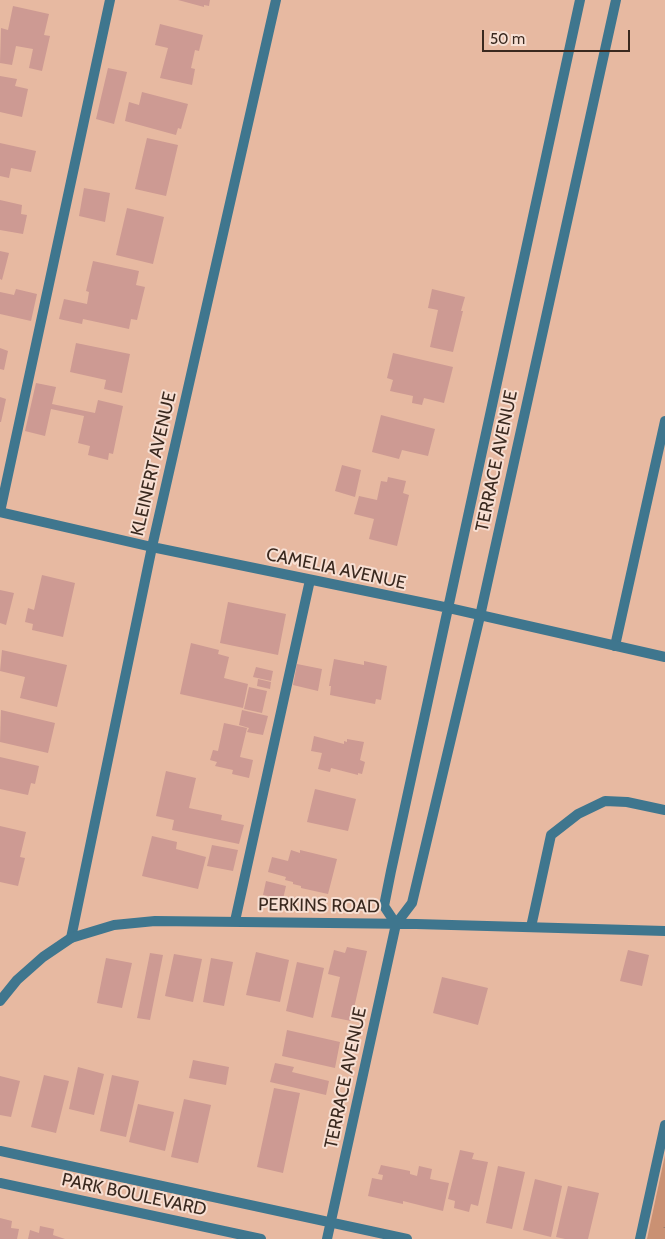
<!DOCTYPE html>
<html>
<head>
<meta charset="utf-8">
<style>
  body { margin:0 }
  #map { position:relative; width:665px; height:1239px; overflow:hidden; background:#e7b9a1; font-family:Cabin,sans-serif }
  canvas { display:block }
  .scale { position:absolute; left:482px; top:30px; width:148px; height:22px; box-sizing:border-box; border:2px solid #3a291f; border-top:0; padding-left:6px; font-size:15px; line-height:18px; white-space:nowrap; color:#3a291f; -webkit-text-stroke:4px #f7dfd3; paint-order:stroke }
</style>
</head>
<body>
<div id="map">
<canvas width="665" height="1239"></canvas>
<div class="scale">50 m</div>
</div>
<script>
const context = document.querySelector('canvas').getContext('2d');
context.lineJoin = 'round';
function fill(path, color) { context.fillStyle = color; context.fill(path, 'evenodd'); }
function trace(path, color, width, dash) { context.strokeStyle = color; context.lineWidth = width; context.lineCap = dash ? 'butt' : 'round'; context.setLineDash(dash || []); context.stroke(path); }
function label(font, color, halo, rows, align = 'center') {
  context.font = font + ' Cabin,sans-serif'; context.lineWidth = 4; context.setLineDash([]); context.textBaseline = 'middle'; context.strokeStyle = halo; context.fillStyle = color; for (const [text, x, y, turn = 0] of rows) {
    context.save(); context.translate(x, y); context.rotate((+turn || 0) * Math.PI / 180); context.textAlign = isNaN(turn) ? turn : align; if (halo) context.strokeText(text, 0, 0); context.fillText(text, 0, 0); context.restore();
  }
}
const green = new Path2D(`
  M665,1155V1239H647Z`);
const building = new Path2D(`
  M178,0H210L209,6L204,5V7Z
  M13,6L49,14L44,35L50,36L42,71L29,68L33,49L16,46L12,65L0,63L1,28L8,30Z
  M160,24L203,35L199,51L195,50L191,68L195,69L192,85L160,78L168,48L155,45Z
  M108,68L127,72L114,124L96,119Z
  M0,76L17,79L15,86L28,89L22,117L0,112Z
  M142,92L188,104L181,129L178,128L176,135L125,121L129,102L139,105Z
  M147,138L178,145L166,196L135,189Z
  M0,143L36,151L31,172L11,168L9,178L0,176Z
  M84,188L110,193L105,222L79,216Z
  M0,200L22,205L21,214L27,215L23,234L0,230Z
  M127,208L164,217L153,264L116,255Z
  M0,251L9,253L2,280L0,279Z
  M93,261L139,271L136,285L145,287L137,320L131,319L129,329L83,319L82,324L59,319L64,299L87,304L89,292L86,291Z
  M16,289L37,294L31,321L0,314V292L14,295Z
  M432,289L465,297L461,311H463L453,352L430,347L438,310L428,308Z
  M76,343L130,354L122,393L104,389L106,380L70,372Z
  M0,348L8,351L4,370L0,369Z
  M393,353L453,367L444,403L424,398L422,405L412,403L413,396L390,391L393,380L387,378Z
  M36,383L56,387L52,404L95,413L98,400L123,406L113,454L109,453L108,460L88,455L90,446L78,443L84,416L51,409L45,436L25,431Z
  M0,397L6,399L1,422H0Z
  M381,415L435,429L428,456L402,450L399,459L372,452Z
  M342,465L361,470L355,497L335,491Z
  M388,477L406,481L403,493L409,495L397,546L369,539L374,519L354,514L359,496L377,500L381,481L387,482Z
  M42,575L75,583L63,637L32,630L33,624L25,622L28,608L34,610Z
  M0,590L14,593L6,625L0,623Z
  M228,602L286,614L278,655L220,643Z
  M191,643L219,650L218,654L229,657L224,678L248,684L243,708L180,694Z
  M2,650L67,665L57,707L20,698L25,677L0,671Z
  M334,659L364,665V661L387,666L381,700L376,699L375,704L330,695L331,686H329Z
  M297,664L322,669L318,691L293,685Z
  M256,667L273,671L271,681L253,677Z
  M258,679L271,682L270,689L257,686Z
  M249,687L267,691L262,713L244,709Z
  M1,710L55,723L48,753L0,742Z
  M242,710L268,716L263,735L247,732L249,728L239,725Z
  M224,723L247,728L240,757L253,760L249,778L232,774L233,770L215,766L217,762L210,760L213,750L218,751Z
  M314,736L344,744V741L347,742V739L364,742L360,760L365,762L362,774L358,773V775L331,768L330,772L318,769L322,753L311,751Z
  M0,757L39,766L35,784L31,783L28,795L0,789Z
  M166,771L196,778L189,808L222,815L221,820L244,825L239,844L172,830L174,820L156,816Z
  M315,789L356,799L348,831L307,822Z
  M0,826L26,832L20,857L25,858L18,886L0,882Z
  M152,836L177,842L176,849L206,857L198,889L142,876Z
  M212,845L238,850L233,871L207,866Z
  M291,850L300,853V850L337,859L328,894L301,888V886L293,884V882L285,880L286,877L268,872L272,857L288,861Z
  M266,881L286,886L283,899L263,895Z
  M347,947L367,951L351,1021L331,1017L340,977L328,974L334,950L345,953Z
  M628,950L649,955L642,986L620,981Z
  M256,952L289,960L280,1002L246,995Z
  M150,953L163,955L150,1020L137,1018Z
  M174,954L202,959L193,1002L165,996Z
  M106,958L132,963L122,1008L97,1003Z
  M211,958L233,962L224,1006L203,1002Z
  M297,962L324,968L313,1018L286,1011Z
  M442,977L488,988L478,1025L433,1013Z
  M287,1030L340,1042L335,1068L282,1056Z
  M193,1060L229,1067L226,1085L189,1078Z
  M275,1063L294,1067L292,1072L329,1081L326,1095L270,1082Z
  M78,1067L104,1074L94,1115L69,1109Z
  M44,1075L69,1081L56,1133L31,1127Z
  M112,1075L139,1081L126,1137L100,1131Z
  M0,1076L20,1081L11,1117L0,1115Z
  M274,1088L300,1093L283,1173L257,1167Z
  M184,1099L211,1105L198,1163L171,1157Z
  M138,1104L174,1112L165,1151L129,1142Z
  M460,1150L474,1153L472,1159L488,1162L478,1206L471,1204L469,1212L454,1208L455,1201L448,1199Z
  M381,1165L410,1171V1174L417,1176L419,1166L432,1169L430,1179L449,1183L443,1211L403,1201V1204L368,1196L372,1178L382,1180L383,1175L378,1174Z
  M498,1166L525,1172L512,1229L486,1223Z
  M535,1179L562,1186L551,1237L523,1230Z
  M568,1186L599,1193L588,1239H565L556,1237Z
  M0,1218L12,1221L11,1228L19,1229L17,1239H0Z
  M40,1226L54,1229L53,1235L65,1239H28L30,1230L39,1233Z`);
const path = new Path2D(`
  M665,1227V1228`);
const service = new Path2D(`
  M0,512L110,0
  M615,646L665,421
  M235,921L310,580
  M531,927L551,835L578,814L605,801L627,802L665,810`);
const minor = new Path2D(`
  M580,0L391,871L384,906L396,924L412,903L480,616L616,0
  M0,512L152,547L449,608L665,657
  M71,938L152,547L276,0`);
const tertiary = new Path2D(`
  M0,1001L17,980L43,957L71,938L114,925L155,921L416,924L665,931
  M0,1151L407,1239
  M0,1183L261,1239
  M327,1239L396,924
  M640,1239L665,1125`);
const streetNames = [
  ["TERRACE AVENUE",497,461,-78],
  ["KLEINERT AVENUE",154,464,-77],
  ["CAMELIA AVENUE",336,569,12],
  ["PERKINS ROAD",319,906,1],
  ["TERRACE AVENUE",346,1078,-78],
  ["PARK BOULEVARD",134,1195,12]
];
fill(green, '#ca9173');
fill(building, '#cd9a93');
trace(path, '#a07e6c', 3, [2.5, 4]);
trace(service, '#3f768e', 10);
trace(minor, '#3f768e', 10);
trace(tertiary, '#3f768e', 10);
label('18px', '#3a291f', '#f7dfd3', streetNames);
</script>
</body>
</html>
